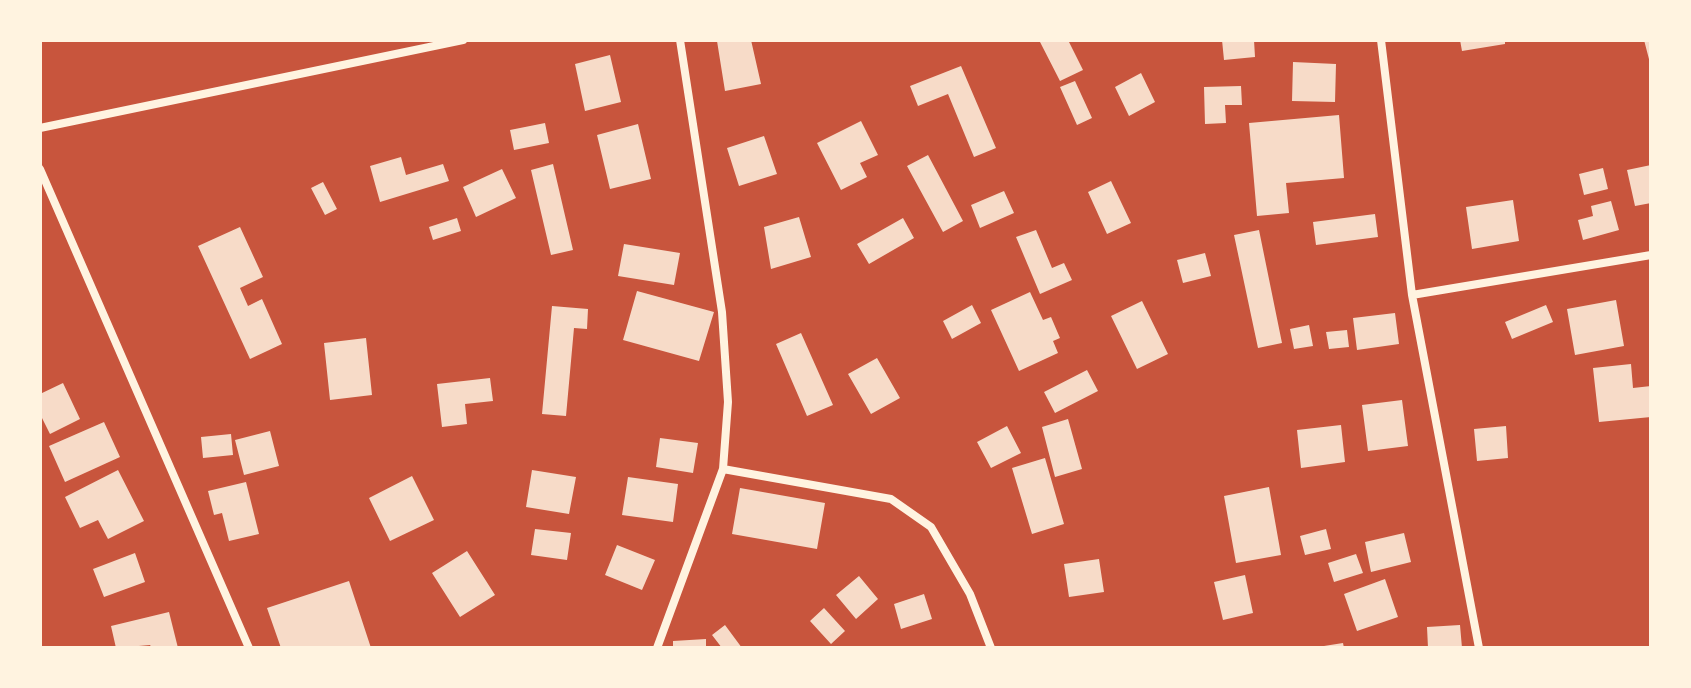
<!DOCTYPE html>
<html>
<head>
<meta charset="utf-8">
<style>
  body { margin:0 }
  #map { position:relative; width:1691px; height:688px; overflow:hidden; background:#c8553d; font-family:"Fira Sans Condensed",sans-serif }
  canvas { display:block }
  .frame { position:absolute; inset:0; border:42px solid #fff3e0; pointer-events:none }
</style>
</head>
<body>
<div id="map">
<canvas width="1691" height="688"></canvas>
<div class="frame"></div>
</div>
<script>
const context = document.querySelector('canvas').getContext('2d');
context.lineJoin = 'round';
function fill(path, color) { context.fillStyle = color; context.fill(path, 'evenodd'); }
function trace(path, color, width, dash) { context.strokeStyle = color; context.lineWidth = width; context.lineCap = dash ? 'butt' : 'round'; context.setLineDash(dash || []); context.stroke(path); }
const building = new Path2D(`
  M723,40H751L761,84L725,91L717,41Z
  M1039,40H1068L1083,70L1060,81Z
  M1222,40H1254L1255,57L1224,60Z
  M1460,40H1505V44L1462,51Z
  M1644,40H1651V63H1650Z
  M610,55L621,102L585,111L575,64Z
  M1293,62L1336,64L1335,102L1292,101Z
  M961,66L996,148L974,157L948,94L918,106L910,86Z
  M1141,73L1155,102L1129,116L1115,87Z
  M1075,81L1092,118L1077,125L1060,87Z
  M1241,86L1242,105H1225L1226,123L1205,124L1204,87Z
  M1339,115L1344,178L1286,183L1289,213L1257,216L1249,123Z
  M861,121L878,155L860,163L867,177L841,190L817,143Z
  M545,123L549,143L514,150L510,130Z
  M638,124L651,179L610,189L597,135Z
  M764,136L777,174L739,186L727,148Z
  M928,155L963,221L943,232L907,166Z
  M401,157L406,175L443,164L449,181L380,202L370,166Z
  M553,164L573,250L551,255L531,170Z
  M1651,165V203L1635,206L1627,170Z
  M1603,168L1608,189L1584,195L1579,174Z
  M502,169L516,198L476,217L463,187Z
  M1111,181L1131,223L1107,234L1088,192Z
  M323,182L337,209L325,215L311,188Z
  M1004,191L1014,213L980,228L971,205Z
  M1513,200L1519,241L1472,249L1466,207Z
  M1611,201L1619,230L1583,240L1578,220L1593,216L1591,206Z
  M1375,214L1378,237L1316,245L1313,222Z
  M799,217L811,257L771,269L764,227Z
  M457,218L461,231L433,240L429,227Z
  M903,218L914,238L869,264L857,244Z
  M240,227L263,277L240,288L248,306L262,299L282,344L250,359L198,246Z
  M1036,230L1052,268L1064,263L1072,280L1040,294L1016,237Z
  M1259,230L1282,343L1258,348L1234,235Z
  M624,244L680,253L674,285L618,276Z
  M1205,253L1211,276L1183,283L1177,260Z
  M637,291L714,312L699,361L623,340Z
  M1030,292L1043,320L1051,317L1060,338L1053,341L1058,353L1019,371L991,310Z
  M1616,300L1624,346L1575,355L1567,309Z
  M1142,301L1168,354L1137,369L1111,316Z
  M972,305L981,323L952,339L943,321Z
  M1546,305L1553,322L1512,339L1505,322Z
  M552,306L588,309L587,329L574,328L566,416L542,414Z
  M1395,313L1399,344L1357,350L1353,318Z
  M1309,325L1313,346L1294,349L1290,329Z
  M1347,330L1349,347L1329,349L1326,332Z
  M801,333L833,405L807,416L776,344Z
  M366,338L372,395L330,400L324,343Z
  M877,358L900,398L871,414L848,374Z
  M1631,364L1633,388L1651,386V417L1599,422L1593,368Z
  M1087,370L1098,391L1055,413L1044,392Z
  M490,378L493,401L465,404L467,424L442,427L437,384Z
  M63,383L80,419L50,434L40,414V394Z
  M1402,400L1408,446L1368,451L1362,405Z
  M1068,419L1082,469L1055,477L1042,427Z
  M104,422L120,457L65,482L49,446Z
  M1341,425L1345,462L1301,468L1297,430Z
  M1007,426L1021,453L991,468L977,442Z
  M1506,426L1508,458L1477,461L1474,429Z
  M270,431L279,466L244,475L235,440Z
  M231,434L233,455L203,458L201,437Z
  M660,438L698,443L693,473L656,467Z
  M1045,458L1064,524L1032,534L1012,468Z
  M118,470L144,521L108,539L98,520L80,528L65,497Z
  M532,470L576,477L569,514L526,507Z
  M412,476L434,520L390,541L369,498Z
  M628,477L678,484L673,522L622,515Z
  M246,482L259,534L229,541L222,513L214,515L208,491Z
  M1269,487L1281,555L1236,563L1224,496Z
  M740,488L825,503L817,549L732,534Z
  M535,529L571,533L567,560L531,555Z
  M1326,529L1331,549L1305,555L1300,536Z
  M1404,533L1411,562L1371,572L1365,542Z
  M617,545L655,560L642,590L605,575Z
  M467,551L495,595L460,617L432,573Z
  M135,553L145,582L104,597L93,569Z
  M1356,554L1363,573L1334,582L1328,563Z
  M1099,559L1104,592L1069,597L1064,564Z
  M1245,575L1253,613L1223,620L1214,582Z
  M859,576L878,599L856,619L836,595Z
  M1385,579L1398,617L1357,631L1344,594Z
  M349,581L371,648H281L267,608Z
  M924,594L932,619L901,629L894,604Z
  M824,608L845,631L831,644L810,621Z
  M169,612L178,648H152L150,645L116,648L111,626Z
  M725,625L742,648H722L712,635Z
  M1460,625L1462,648H1428L1427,627Z
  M706,639V648H673V641Z
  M1343,643L1344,648H1324V646Z`);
const minor = new Path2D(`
  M1381,40L1412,295L1479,648
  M40,128L463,40
  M40,169L249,648
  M1412,295L1651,255
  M723,469L891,499L931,527L970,594L991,648
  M657,648L723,469L728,402L722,312L680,40`);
fill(building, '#f7dbc8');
trace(minor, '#fff3e0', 8);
</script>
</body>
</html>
